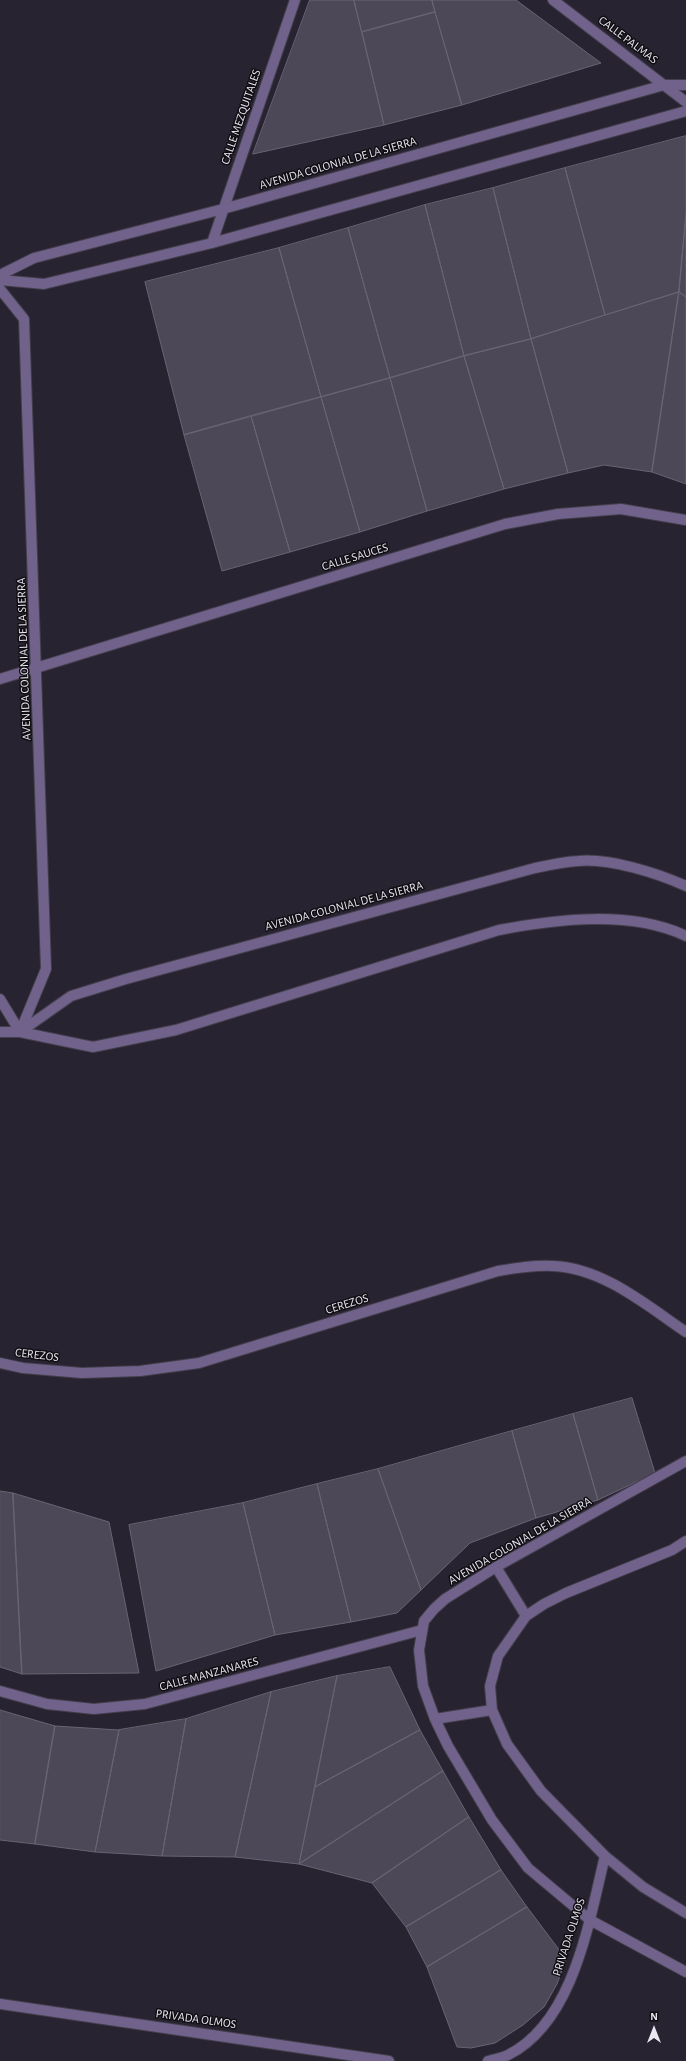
<!DOCTYPE html>
<html>
<head>
<meta charset="utf-8">
<style>
  body { margin:0 }
  #map { position:relative; width:686px; height:2061px; overflow:hidden; background:#282330; font-family:"Alegreya Sans",sans-serif }
  canvas { display:block }
  .north { position:absolute; left:634px; top:2009px; width:40px; height:40px; -webkit-text-stroke:3px #100e13; paint-order:stroke; rotate:0deg; font-size:11px; font-weight:700; line-height:16px; text-align:center; color:#e9e6ef }
  .north::after { content:''; display:block; margin:auto; width:14px; height:18px; background:#e9e6ef; clip-path:polygon(50% 0,100% 100%,50% 72%,0 100%) }
</style>
</head>
<body>
<div id="map">
<canvas width="686" height="2061"></canvas>
<div class="north">N</div>
</div>
<script>
const context = document.querySelector('canvas').getContext('2d');
context.lineJoin = 'round';
function fill(path, color) { context.fillStyle = color; context.fill(path, 'evenodd'); }
function trace(path, color, width, dash) { context.strokeStyle = color; context.lineWidth = width; context.lineCap = dash ? 'butt' : 'round'; context.setLineDash(dash || []); context.stroke(path); }
function label(font, color, halo, rows, align = 'center') {
  context.font = font + ' "Alegreya Sans",sans-serif'; context.lineWidth = 3; context.setLineDash([]); context.textBaseline = 'middle'; context.strokeStyle = halo; context.fillStyle = color; for (const [text, x, y, turn = 0] of rows) {
    context.save(); context.translate(x, y); context.rotate((+turn || 0) * Math.PI / 180); context.textAlign = isNaN(turn) ? turn : align; if (halo) context.strokeText(text, 0, 0); context.fillText(text, 0, 0); context.restore();
  }
}
const building = new Path2D(`
  M310,0H354L384,125L253,154Z
  M354,0H432L435,12L362,32Z
  M432,0H516L601,63L462,105Z
  M435,12L462,105L384,125L362,32Z
  M686,136V214L679,292L605,315L565,168Z
  M565,168L605,315L531,339L493,188Z
  M493,188L531,339L464,356L425,205Z
  M425,205L464,356L390,378L348,228Z
  M686,214V297L679,292Z
  M348,228L390,378L321,397L279,248Z
  M279,248L321,397L184,435L145,282Z
  M679,292L652,472L604,465L568,473L531,339Z
  M679,292L686,297V484L652,472Z
  M531,339L568,473L504,489L464,356Z
  M464,356L504,489L427,511L390,378Z
  M390,378L427,511L360,532L321,397Z
  M321,397L360,532L290,552L251,416Z
  M251,416L290,552L222,571L184,435Z
  M632,1398L655,1473L598,1500L573,1414Z
  M573,1414L598,1500L536,1518L512,1431Z
  M512,1431L536,1518L470,1543L421,1590L378,1469Z
  M378,1469L421,1590L397,1613L351,1622L317,1484Z
  M317,1484L351,1622L275,1635L243,1503Z
  M0,1491L13,1493L22,1674L0,1667Z
  M13,1493L109,1522L139,1673L22,1674Z
  M243,1503L275,1635L156,1671L129,1525Z
  M390,1667L420,1730L315,1787L337,1676Z
  M337,1676L299,1864L235,1857L271,1692Z
  M271,1692L235,1857L162,1856L186,1719Z
  M0,1710L55,1726L35,1844L0,1840Z
  M186,1719L162,1856L95,1852L119,1730Z
  M55,1726L119,1730L95,1852L35,1844Z
  M420,1730L443,1771L299,1864L315,1787Z
  M443,1771L469,1817L372,1883L299,1864Z
  M469,1817L501,1870L406,1927L372,1883Z
  M501,1870L527,1907L427,1967L406,1927Z
  M527,1907L566,1959L557,1984L544,2007L523,2025L495,2043L471,2048L457,2047L427,1967Z`);
const minor = new Path2D(`
  M553,0L686,102
  M212,243L295,0
  M0,275L34,258L223,209L664,85H686
  M0,280L44,284L212,243L686,111
  M0,289L24,319L46,969L20,1032
  M0,679L505,524L558,514L621,509L686,520
  M0,999L20,1032
  M0,1032H20L93,1047L176,1030L499,930C557,919 631,910 686,936
  M20,1032L71,996L126,979L535,868C549,865 564,862 578,861C610,858 657,873 686,886
  M0,1363L23,1368L82,1373L140,1371L199,1363L498,1271C516,1268 534,1265 553,1266C603,1268 646,1305 686,1332
  M686,1461L496,1567L445,1599L434,1609L424,1621L419,1650L423,1686L435,1719L448,1746L492,1820L528,1868L590,1920L686,1972
  M686,1541L672,1550L566,1593L544,1604L526,1616L498,1656L490,1686L492,1710L507,1744L541,1791L605,1856L643,1887L686,1913
  M496,1567L526,1616
  M0,1691L47,1704L94,1709L145,1704L422,1630
  M435,1719L492,1710
  M0,2004L389,2061
  M488,2061C494,2059 502,2058 508,2055C574,2022 589,1921 605,1856`);
const streetNames = [
  ["CALLE PALMAS",628,40,37],
  ["CALLE MEZQUITALES",241,117,-71],
  ["AVENIDA COLONIAL DE LA SIERRA",338,163,-16],
  ["CALLE SAUCES",355,557,-17],
  ["AVENIDA COLONIAL DE LA SIERRA",24,659,-92],
  ["AVENIDA COLONIAL DE LA SIERRA",344,906,-15],
  ["CEREZOS",347,1304,-17],
  ["CEREZOS",37,1355,7],
  ["AVENIDA COLONIAL DE LA SIERRA",520,1541,-30],
  ["CALLE MANZANARES",209,1674,-15],
  ["PRIVADA OLMOS",569,1937,-72],
  ["PRIVADA OLMOS",196,2019,8]
];
fill(building, '#4d4857');
trace(building, '#696474', 1);
trace(minor, '#433e4b', 12);
trace(minor, '#70628b', 10);
label('12px', '#e9e6ef', '#100e13', streetNames);
</script>
</body>
</html>
